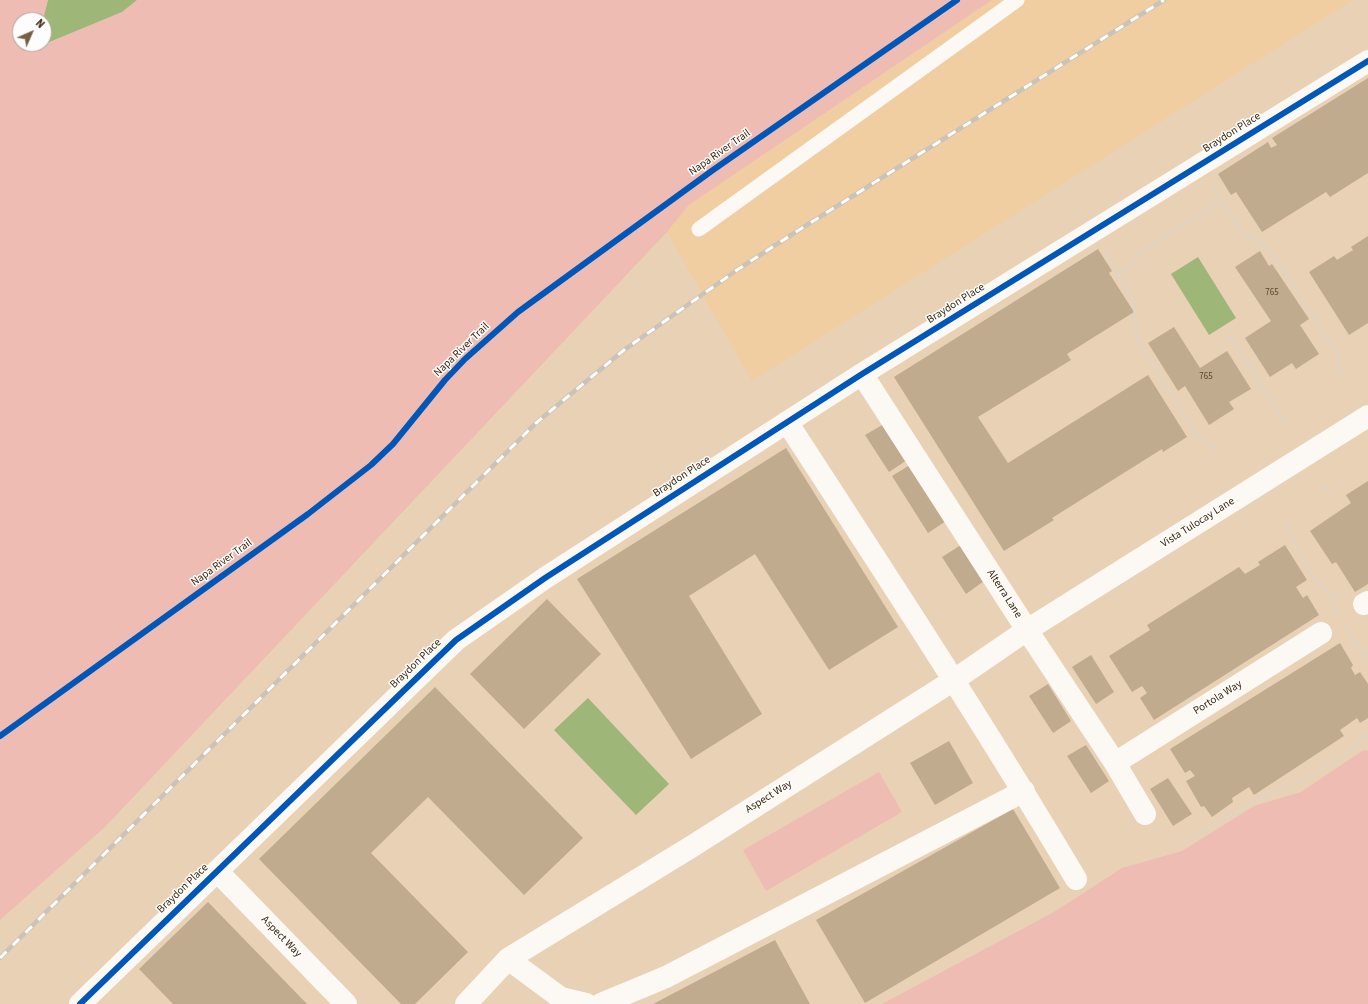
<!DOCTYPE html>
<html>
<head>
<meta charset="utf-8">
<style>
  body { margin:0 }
  #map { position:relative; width:1368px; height:1004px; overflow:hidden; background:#e8d1b5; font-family:"Source Sans 3",sans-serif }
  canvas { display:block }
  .north { position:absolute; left:12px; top:12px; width:40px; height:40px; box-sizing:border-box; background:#fdfdfd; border:1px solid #aea69a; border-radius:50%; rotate:45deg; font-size:11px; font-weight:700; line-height:16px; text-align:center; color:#372306 }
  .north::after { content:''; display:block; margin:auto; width:14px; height:18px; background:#756043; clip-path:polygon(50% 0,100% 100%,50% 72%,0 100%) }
</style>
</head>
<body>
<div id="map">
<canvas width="1368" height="1004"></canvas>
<div class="north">N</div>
</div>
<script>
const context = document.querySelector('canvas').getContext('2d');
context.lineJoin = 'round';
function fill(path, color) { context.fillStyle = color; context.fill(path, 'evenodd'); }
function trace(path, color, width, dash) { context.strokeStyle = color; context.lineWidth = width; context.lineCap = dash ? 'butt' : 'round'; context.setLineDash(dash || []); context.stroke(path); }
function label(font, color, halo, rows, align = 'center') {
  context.font = font + ' "Source Sans 3",sans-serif'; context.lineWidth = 3; context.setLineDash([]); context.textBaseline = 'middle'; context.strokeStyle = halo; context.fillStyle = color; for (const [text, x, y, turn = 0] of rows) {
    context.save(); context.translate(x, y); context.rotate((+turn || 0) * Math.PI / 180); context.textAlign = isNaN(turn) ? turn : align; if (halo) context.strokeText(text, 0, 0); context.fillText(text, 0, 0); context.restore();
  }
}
const built = new Path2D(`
  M992,0H1353L752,381L667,232L689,205Z`);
const green = new Path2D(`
  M0,0H48L43,20H20V44H36V48L122,12L137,0H992L689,205L667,232L105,827L0,920Z
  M1368,750V1004H882L1054,912L1122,868L1182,851L1254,806L1301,792L1362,751Z
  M879,772L902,812L766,891L743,850Z`);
const water = new Path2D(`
  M48,0H137L122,12L35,48L36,44H44V20H43Z
  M1198,257L1236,318L1209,335L1171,274Z
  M588,698L669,784L636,815L554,730Z`);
const building = new Path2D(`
  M1368,78V173L1330,197L1326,192L1262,232L1236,192L1231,195L1218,174L1268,142L1271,148L1277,145L1272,138Z
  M1368,236V323L1349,335L1309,272L1334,256L1337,260L1353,250L1351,247Z
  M1098,249L1112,271L1109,273L1134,312L1067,354L1071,360L978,417L1008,463L1148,375L1187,437L1163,452L1162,449L1052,518L1054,520L1004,551L894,377Z
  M1260,251L1269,266L1272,264L1309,319L1300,325L1319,354L1296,369L1292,363L1270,377L1245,338L1271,321L1235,267Z
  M1174,327L1200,368L1227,351L1251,389L1229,402L1234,409L1209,425L1185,386L1178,391L1148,343Z
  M884,424L907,460L889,472L865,435Z
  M786,448L898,627L829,670L755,554L689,596L762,714L691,759L577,579Z
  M910,465L946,521L928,533L892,476Z
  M1368,481V584L1355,592L1336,562L1332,564L1310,531L1351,503L1346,495Z
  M961,545L984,581L966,594L942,557Z
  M1285,545L1307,580L1296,587L1303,598L1307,595L1319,615L1154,720L1140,698L1147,693L1142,686L1132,692L1109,656L1150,630L1147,625L1239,567L1245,574L1260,565L1258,562Z
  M547,599L601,654L524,729L470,674Z
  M1340,643L1353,665L1351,668L1355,675L1360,672L1368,684V718L1360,723L1357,718L1340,730L1344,736L1254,795L1249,787L1232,798L1233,802L1212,817L1204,806L1201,807L1186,781L1195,776L1190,770L1185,773L1170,749Z
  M1091,655L1114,692L1096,704L1072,667Z
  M1048,684L1071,721L1053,733L1029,696Z
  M435,687L583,838L524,895L428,797L371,853L468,952L415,1004H401L259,859Z
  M949,741L973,783L935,805L910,763Z
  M1086,745L1109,781L1091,793L1067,756Z
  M1168,778L1192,814L1173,826L1150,789Z
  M1013,809L1060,888L865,1003L816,920Z
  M208,902L307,1004H173L139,969Z
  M775,940L810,1004H653Z`);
const path = new Path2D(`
  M1213,186L1241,232L1247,236L1254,238L1270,250L1339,356L1337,366L1342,376
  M1105,253L1131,296L1134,305L1138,342L1200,438L1211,444L1217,453
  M1118,273L1134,263L1138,254L1222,201
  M1230,336L1287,425
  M1323,485L1330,495
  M1285,522L1301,557L1311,573L1331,596L1337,613
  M1331,596H1341
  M1346,627L1368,662
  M1182,843L1262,797L1310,777L1350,751L1368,732`);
const service = new Path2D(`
  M699,229L1017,0`);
const minor = new Path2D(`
  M862,374L1027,630L1115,763L1145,814
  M787,422C885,573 984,724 1076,879
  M1364,604L1368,602
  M1115,763L1321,633
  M217,871L346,1004
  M80,1004L456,640L545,578L862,374L1368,61
  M466,1004L508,959
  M586,1004L561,998L508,959L691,847L954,680L1027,630L1368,416
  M601,1004L666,977L1024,791`);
const rail = new Path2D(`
  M0,958L536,423L624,350L737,270L791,235L1164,0`);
const cycleway = new Path2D(`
  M0,736L308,514L371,465L393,444L445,380L465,359L518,312L713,170L957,0
  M80,1004L456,640L545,578L862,374L1368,61`);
const numberNames = [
  ["765",1272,293],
  ["765",1206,377]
];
const streetNames = [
  ["Braydon Place",1232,133,-32],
  ["Napa River Trail",720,153,-35],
  ["Braydon Place",956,304,-32],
  ["Napa River Trail",462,350,-44],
  ["Braydon Place",682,477,-33],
  ["Vista Tulocay Lane",1198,523,-32],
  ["Napa River Trail",222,563,-36],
  ["Alterra Lane",1004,594,57],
  ["Braydon Place",416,664,-44],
  ["Portola Way",1218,698,-32],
  ["Aspect Way",769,797,-32],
  ["Braydon Place",183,889,-44],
  ["Aspect Way",281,937,46]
];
fill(built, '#f1cea2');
fill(green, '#efbcb3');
fill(water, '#9eb678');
fill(building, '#c0ab8f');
trace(path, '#ddd5cc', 2.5, [3, 2]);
trace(service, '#fcf8f4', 15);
trace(minor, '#fcf8f4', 22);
trace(rail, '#c9c3b9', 4.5);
trace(rail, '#fdfdfd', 3, [9]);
trace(cycleway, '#0057b8', 6);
label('9px', '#594528', null, numberNames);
label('11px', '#372306', '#fdfdfd', streetNames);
</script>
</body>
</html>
